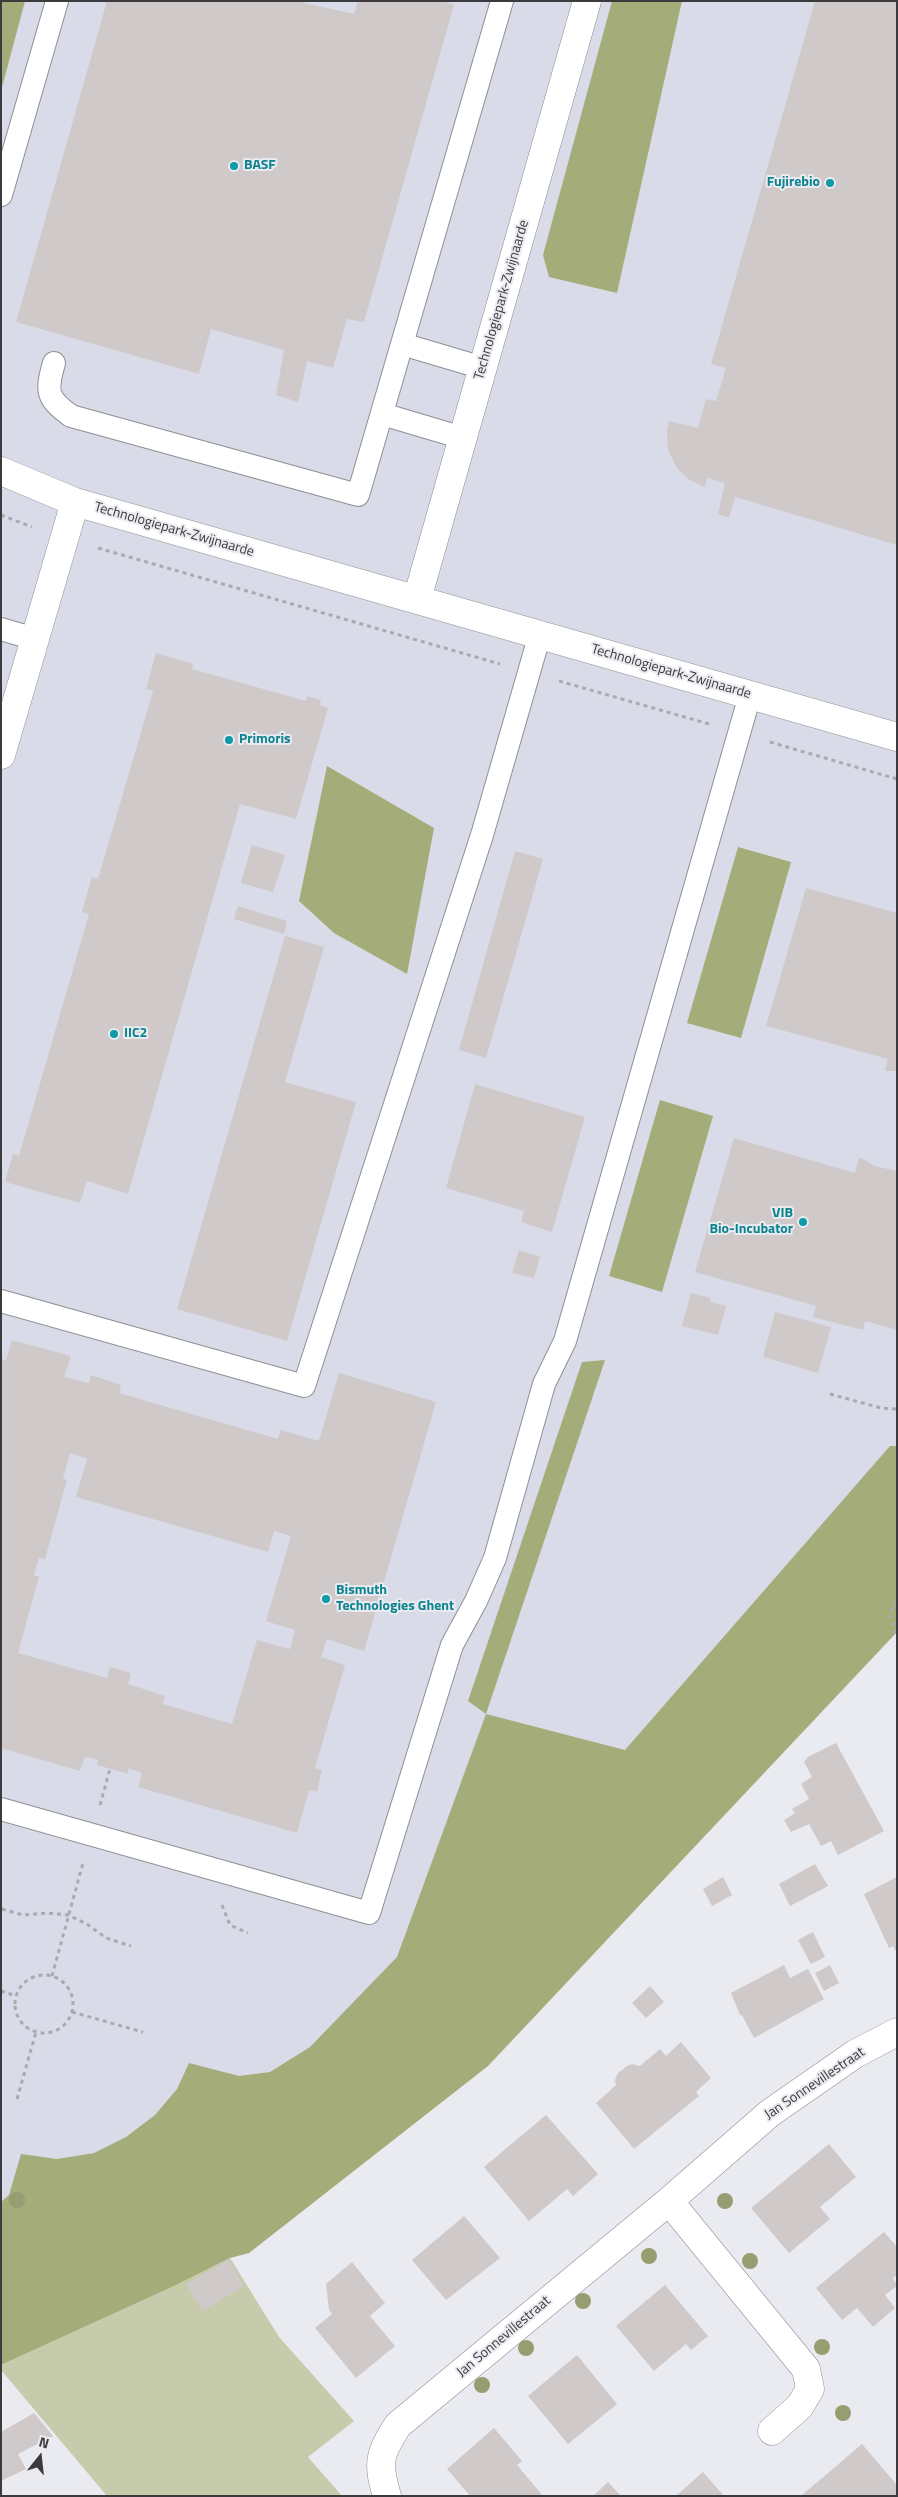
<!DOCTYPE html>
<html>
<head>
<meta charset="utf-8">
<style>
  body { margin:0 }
  #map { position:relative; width:898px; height:2497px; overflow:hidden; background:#e9ebf0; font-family:"Titillium Web",sans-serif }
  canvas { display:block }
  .frame { position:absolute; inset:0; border:2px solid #3b3b3d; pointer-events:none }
  .north { position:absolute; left:15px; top:2432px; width:50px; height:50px; -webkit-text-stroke:4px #e9ebf0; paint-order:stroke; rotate:16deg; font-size:14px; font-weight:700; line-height:20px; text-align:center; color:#3b3b3d }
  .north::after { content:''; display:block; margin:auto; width:18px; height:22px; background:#3b3b3d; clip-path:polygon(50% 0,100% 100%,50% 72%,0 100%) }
</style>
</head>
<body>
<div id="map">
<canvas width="898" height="2497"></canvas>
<div class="frame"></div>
<div class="north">N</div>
</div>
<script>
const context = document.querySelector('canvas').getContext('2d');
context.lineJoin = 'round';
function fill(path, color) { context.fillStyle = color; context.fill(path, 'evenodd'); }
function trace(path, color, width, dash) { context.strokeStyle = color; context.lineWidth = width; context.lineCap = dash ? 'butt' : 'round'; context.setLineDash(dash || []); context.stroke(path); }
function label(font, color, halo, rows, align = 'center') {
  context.font = font + ' "Titillium Web",sans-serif'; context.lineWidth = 4; context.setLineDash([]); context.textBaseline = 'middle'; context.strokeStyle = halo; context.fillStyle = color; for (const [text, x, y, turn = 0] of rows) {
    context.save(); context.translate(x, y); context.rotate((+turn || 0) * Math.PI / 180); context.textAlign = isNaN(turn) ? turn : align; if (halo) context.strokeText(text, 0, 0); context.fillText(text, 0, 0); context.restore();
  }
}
const built = new Path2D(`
  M1,1H897V1632L488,2066L249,2253L230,2258L1,2365Z`);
const green = new Path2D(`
  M230,2258L279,2337L354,2421L308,2457L342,2496H107L1,2370V2365L172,2287Z`);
const forest = new Path2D(`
  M1,1H25L1,91Z
  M612,1H682L617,293L549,277L543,255Z
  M327,766L434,828L407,974L334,933L299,901Z
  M738,847L791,862L741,1038L687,1023Z
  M660,1100L713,1116L662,1292L609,1276Z
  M605,1360L486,1714L625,1750L890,1446H897V1632L488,2066L249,2253L230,2258L172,2287L1,2365V2202L9,2195L21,2154L57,2159L94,2153L126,2137L155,2115L177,2089L189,2063L239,2076L270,2072L310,2047L397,1957L486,1714L468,1701L582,1362Z`);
const building = new Path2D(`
  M107,1H305L304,3L354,14L358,1H442L454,5L364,322L347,319L333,368L307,361L298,402L276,395L284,350L211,329L199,374L16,322Z
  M815,1H897V545L735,497L729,518L718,514L725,483L707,478L705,487L689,480L677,468L668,450L667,430L669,421L698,428L706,399L716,401L726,368L711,364Z
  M156,653L193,664L192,669L306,701L307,696L321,700L320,705L328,708L296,819L240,804L128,1194L87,1181L80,1203L5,1182L13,1154L19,1156L89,914L82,912L92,877L98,879L153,691L146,689Z
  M252,845L285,855L273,892L241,883Z
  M515,851L543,859L486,1058L459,1050Z
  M806,888L897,913V1071H885L888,1059L766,1026Z
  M238,906L287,921L284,934L234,919Z
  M285,936L324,947L285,1082L356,1102L287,1341L177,1309Z
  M475,1084L585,1117L552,1232L521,1222L524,1211L446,1188Z
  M734,1138L855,1173L859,1157L875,1166L897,1171V1330L865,1321L863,1330L813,1317L816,1306L695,1272Z
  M519,1250L540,1257L534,1278L512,1273Z
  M691,1293L711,1298L710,1302L726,1306L718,1335L682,1326Z
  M775,1312L831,1327L818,1373L763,1357Z
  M12,1340L71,1356L64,1377L89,1383L91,1375L121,1385L119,1393L278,1439L281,1430L319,1441L339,1373L436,1402L364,1651L327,1639L321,1657L345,1665L315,1768L322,1770L317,1792L309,1790L297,1833L138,1787L142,1773L128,1768V1774L97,1765L98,1760L85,1757L80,1771L1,1748V1359L6,1360ZM70,1453L87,1459L76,1497L268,1552L274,1531L291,1536L266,1621L295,1630L290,1649L257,1640L232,1724L163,1704L165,1696L128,1684L131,1673L110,1667L107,1678L18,1653L39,1577L34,1575L39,1558L45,1559L67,1480L63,1479Z
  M836,1743L884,1831L838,1855L831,1841L821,1846L809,1824L791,1832L784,1820L795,1813L792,1809L809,1799L801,1784L812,1777L804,1762L808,1757Z
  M815,1864L828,1886L790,1906L779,1884Z
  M723,1877L732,1895L712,1906L703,1889Z
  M897,1877V1953L893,1946L889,1948L864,1894Z
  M813,1932L825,1957L811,1964L798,1940Z
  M784,1965L790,1978L808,1969L824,1999L754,2038L742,2015H740L731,1993Z
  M830,1965L839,1983L824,1991L815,1973Z
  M650,1986L664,2002L646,2018L632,2003Z
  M681,2042L711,2078L696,2092L699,2096L634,2149L596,2103L616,2085L615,2080L618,2073L627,2066L632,2064L640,2066L660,2049L666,2056Z
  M546,2115L598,2174L573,2196L567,2189L529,2221L484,2167Z
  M829,2144L856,2177L820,2207L830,2219L789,2253L751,2208Z
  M464,2216L500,2258L446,2300L412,2260Z
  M884,2232L897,2247V2275L893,2278L897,2286L885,2295L895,2308L873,2327L857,2308L842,2320L816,2288Z
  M229,2259L244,2286L202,2311L186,2284Z
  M352,2262L385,2303L370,2316L395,2346L356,2378L315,2328L332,2314L329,2310L326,2284Z
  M665,2285L708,2336L691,2350L686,2344L654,2371L616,2326Z
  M577,2355L617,2404L568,2444L528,2396Z
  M34,2413L53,2436L18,2454L26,2469L1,2481V2432Z
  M494,2428L522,2461L517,2465L543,2496H470L447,2469Z
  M862,2444L897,2485V2496H801Z
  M703,2472L724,2496H676Z
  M608,2482L621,2496H593Z`);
const path = new Path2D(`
  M1,515L32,527
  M98,548L500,664
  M559,681L709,724
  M770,742L897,779
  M830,1394L881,1408L897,1409
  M897,1601L889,1614L897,1638
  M100,1805L110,1769
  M222,1905L230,1925L248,1933
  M2,1909L23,1915L47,1913L68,1915L87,1924L106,1938L131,1946
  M15 2004a29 29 0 1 1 58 0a29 29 0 1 1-58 0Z
  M52,1976L83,1863
  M1,1991L16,1996
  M72,2012L143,2032
  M17,2099L36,2032`);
const lane = new Path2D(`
  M1,195L57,1
  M402,344L483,368
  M54,363C46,391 46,398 71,416L358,495L502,1
  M382,414L463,438
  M1,629L35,639
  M1,1301L304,1386L482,835L540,634
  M1,1809L369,1913L452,1645L476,1601L495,1558L544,1384L565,1341L750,695`);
const street = new Path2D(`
  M1,471L75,502L897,737
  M417,599L587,1
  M1,755L75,502
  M669,2201L806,2369L810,2389L800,2406L772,2431
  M387,2496C377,2463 379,2454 398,2425L669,2201L770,2113L855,2054L897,2032`);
const trees = [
  [17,2200],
  [725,2201],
  [649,2256],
  [750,2261],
  [583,2301],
  [822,2347],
  [526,2348],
  [482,2385],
  [843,2413]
];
const markers = [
  [234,166,5,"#0f9aa8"],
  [830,183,5,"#0f9aa8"],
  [229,740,5,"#0f9aa8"],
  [114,1034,5,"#0f9aa8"],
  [803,1222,5,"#0f9aa8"],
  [326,1599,5,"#0f9aa8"]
];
const cultureNames = [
  ["BASF",244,166],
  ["Fujirebio",820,183,"right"],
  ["Primoris",239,740],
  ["IIC2",124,1034],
  ["VIB",793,1214,"right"],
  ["Bio-Incubator",793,1230,"right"],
  ["Bismuth",336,1591],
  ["Technologies Ghent",336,1607]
];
const streetNames = [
  ["Technologiepark-Zwijnaarde",502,300,-74],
  ["Technologiepark-Zwijnaarde",174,530,16],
  ["Technologiepark-Zwijnaarde",671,672,16],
  ["Jan Sonnevillestraat",815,2084,-34],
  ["Jan Sonnevillestraat",504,2337,-40]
];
fill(built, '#d9dce8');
fill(green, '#c5cbab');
fill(forest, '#a4ad79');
fill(building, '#cfc9ca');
trace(lane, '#8e8f94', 24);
trace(street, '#8e8f94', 29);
trace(path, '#a9aaae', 3, [4, 4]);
trace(lane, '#fff', 22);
trace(street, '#fff', 28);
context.fillStyle = '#979d70';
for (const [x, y] of trees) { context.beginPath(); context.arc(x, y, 8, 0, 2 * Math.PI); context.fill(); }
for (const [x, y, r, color] of markers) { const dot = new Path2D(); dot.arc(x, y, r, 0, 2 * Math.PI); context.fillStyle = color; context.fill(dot); trace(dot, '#e9ebf0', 2); }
label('bold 14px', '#0d838f', '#e9ebf0', cultureNames, 'left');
label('14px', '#3b3b3d', '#e9ebf0', streetNames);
</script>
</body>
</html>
